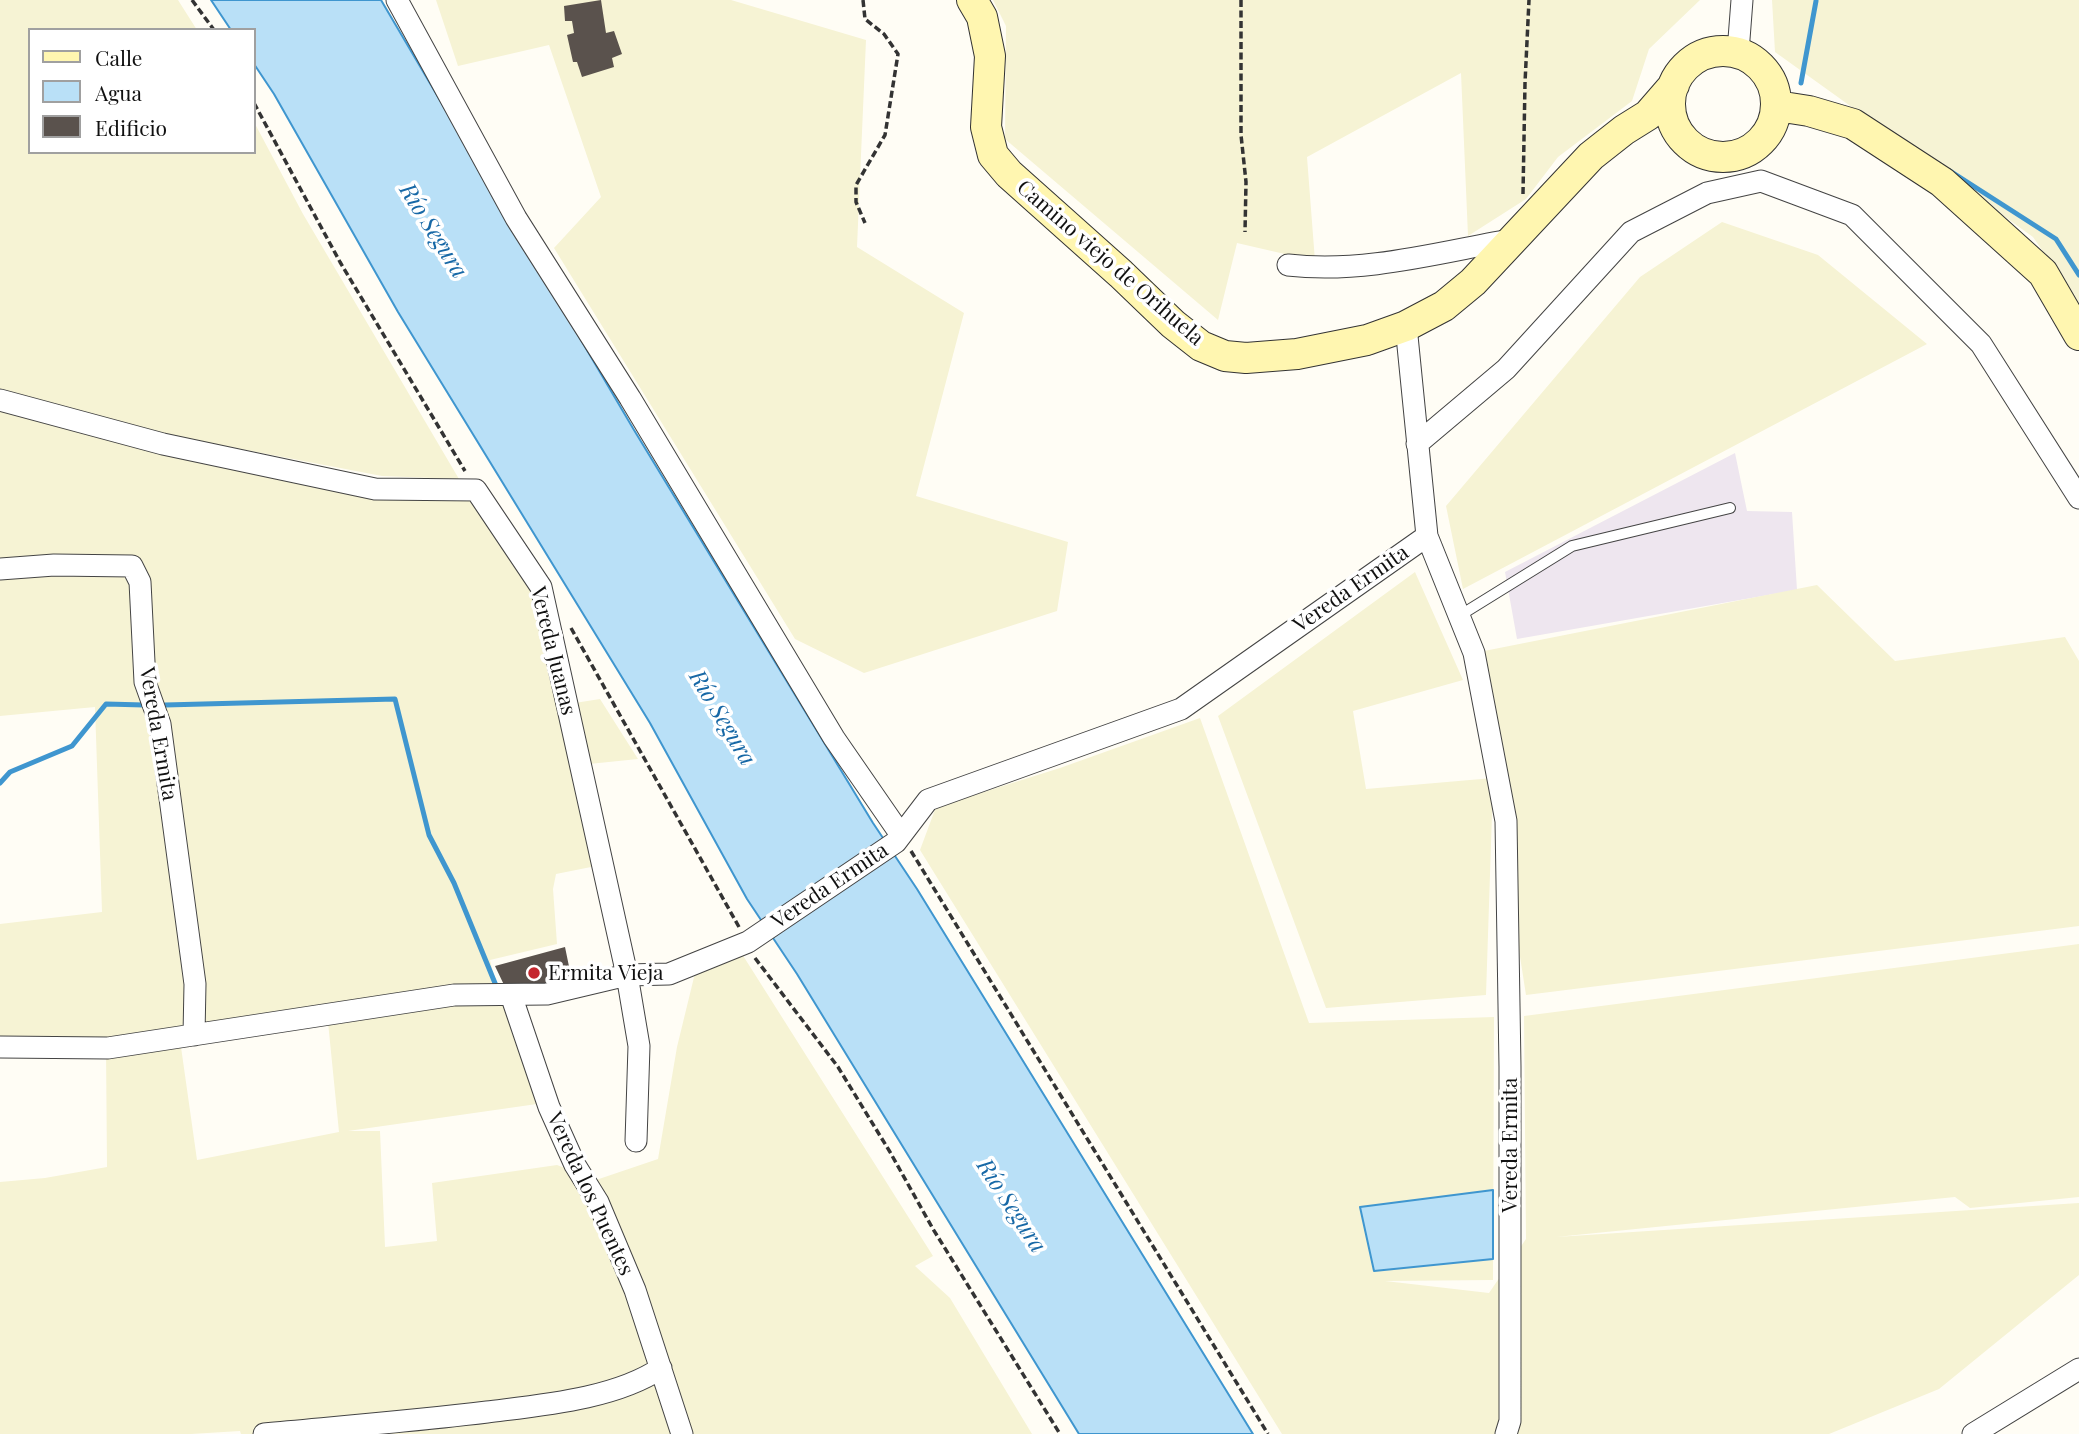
<!DOCTYPE html>
<html>
<head>
<meta charset="utf-8">
<style>
  body { margin:0 }
  #map { position:relative; width:2079px; height:1434px; overflow:hidden; background:#fffdf5; font-family:"Playfair Display",serif }
  canvas { display:block }
  .legend { position:absolute; left:28px; top:28px; width:228px; height:126px; box-sizing:border-box; background:#fff; border:2px solid #a0a0a0; margin:0; padding:9px 12px; list-style:none; font-size:21px; color:#111 }
  .legend li { display:flex; align-items:center; gap:14px; height:35px }
  .legend b { width:35px; border:2px solid #a0a0a0 }
</style>
</head>
<body>
<div id="map">
<canvas width="2079" height="1434"></canvas>
<ul class="legend">
<li><b style="height:9px;background:#fff6b0"></b>Calle</li>
<li><b style="height:19px;background:#b9e0f7"></b>Agua</li>
<li><b style="height:19px;background:#5a524d"></b>Edificio</li>
</ul>
</div>
<script>
const context = document.querySelector('canvas').getContext('2d');
context.lineJoin = 'round';
function fill(path, color) { context.fillStyle = color; context.fill(path, 'evenodd'); }
function trace(path, color, width, dash) { context.strokeStyle = color; context.lineWidth = width; context.lineCap = dash ? 'butt' : 'round'; context.setLineDash(dash || []); context.stroke(path); }
function label(font, color, halo, rows, align = 'center') {
  context.font = font + ' "Playfair Display",serif'; context.lineWidth = 7; context.setLineDash([]); context.textBaseline = 'middle'; context.strokeStyle = halo; context.fillStyle = color; for (const [text, x, y, turn = 0] of rows) {
    context.save(); context.translate(x, y); context.rotate((+turn || 0) * Math.PI / 180); context.textAlign = isNaN(turn) ? turn : align; if (halo) context.strokeText(text, 0, 0); context.fillText(text, 0, 0); context.restore();
  }
}
const industrial = new Path2D(`
  M1735,453L1747,511L1792,512L1797,590L1517,639L1505,572Z`);
const farmland = new Path2D(`
  M0,0H178L197,30H30V152H254V122L303,214L459,479L382,476L225,446L321,487L471,500L533,587L562,705L600,699L638,759L589,764L596,866L556,874L553,889L557,944L490,960L497,988L92,1042L0,1038V924L102,912L95,707L0,716Z
  M436,0H731L866,40L857,247L964,313L916,496L1068,542L1057,611L864,673L795,639L554,248L601,197L549,45L458,66Z
  M993,0H1700L1649,49L1632,101L1558,157L1526,199L1468,236L1461,73L1307,157L1315,261L1237,243L1218,320L1005,139L1006,26Z
  M1772,0H2079V304L2033,237L1775,52Z
  M1722,222L1818,255L1927,344L1463,589L1446,506L1640,277Z
  M1415,572L1463,680L1353,711L1366,789L1493,778L1474,653L1817,585L1895,661L2065,637L2079,661V926L1526,995L1493,784L1486,995L1326,1008L1218,716Z
  M1200,718L1309,1023L1494,1017L1493,1280L1385,1281L1489,1293L1526,1239L1524,1016L2079,944V1197L1970,1208L1955,1197L1556,1237L2079,1203V1275L1939,1389L1829,1434H1282L920,850L936,807L1060,768Z
  M742,954L933,1256L915,1266L950,1298L1032,1434H241L240,1431L191,1434H0V1182L45,1178L107,1167L106,1048L181,1047L197,1160L339,1132L328,1022L408,1009L475,1004L507,1006L544,1103L348,1131H380L385,1247L437,1241L432,1183L557,1165L596,1180L658,1159L677,1047L696,969Z`);
const water = new Path2D(`
  M211,0H381L634,430L873,823L917,889L1253,1434H1079L797,974L747,899L650,723L398,312L274,94L254,64V30H231Z
  M1493,1190V1259L1374,1271L1360,1207Z`);
const stream = new Path2D(`
  M1801,83L1816,1
  M1950,171L2056,239L2079,275
  M165,705L395,699L429,835L454,883L497,988
  M0,783L10,772L72,746L106,704L144,705`);
const building = new Path2D(`
  M601,0L606,33L614,31L622,54L612,58L614,67L582,77L577,62H573L567,35L574,33L572,21H565L564,6Z
  M565,947L572,981L539,987H505L495,966Z`);
const path = new Path2D(`
  M192,0L214,30
  M863,0L865,19L884,34L898,54L885,135L856,185V202L865,223
  M1241,0V135L1246,182L1245,232
  M254,103L340,262L465,471
  M1523,194L1525,83L1529,0
  M571,628L739,927
  M911,851L1268,1434
  M755,958L838,1067L890,1152L933,1229L1060,1434`);
const service = new Path2D(`
  M1459,616L1572,546L1730,508`);
const minor = new Path2D(`
  M397,0L516,218L630,398L834,738L901,835
  M1738,52L1742,0
  M1288,265C1364,274 1440,252 1515,239
  M1406,326L1427,536L1474,653L1506,821L1510,1067V1421L1506,1434
  M0,400L163,444L375,489L476,490L541,587L627,975L639,1046L636,1141
  M1417,444L1506,369L1631,232L1707,193L1761,181L1852,215L1981,344L2079,498
  M0,569L54,565L132,566L140,582L145,682L160,724L195,984L194,1035
  M511,995L549,1107L575,1165L598,1202L635,1290L682,1434
  M0,1047L108,1048L454,995L547,994L627,975L669,974L748,942L896,842L928,800L1181,709L1427,536
  M264,1434C338,1427 413,1421 487,1412C542,1405 615,1399 661,1368
  M1973,1434L2079,1369`);
const secondary = new Path2D(`
  M972,0L982,17L990,56L986,127L993,155L1009,174L1121,274L1173,324L1201,346L1225,356L1246,358L1297,354L1367,340L1406,326L1444,306L1473,282L1591,156L1624,130L1648,115L1674,85
  M1670 104a53 53 0 1 1 106 0a53 53 0 1 1-106 0Z
  M1777,106L1809,111L1853,124L1942,182L2043,273L2079,335`);
const markers = [
  [534,973,7,"#c4262e"]
];
const streetNames = [
  ["Camino viejo de Orihuela",1110,263,41],
  ["Vereda Ermita",1351,589,-35],
  ["Vereda Juanas",553,651,76],
  ["Vereda Ermita",158,734,80],
  ["Vereda Ermita",830,886,-34],
  ["Vereda Ermita",1510,1145,-90],
  ["Vereda los Puentes",590,1194,65]
];
const poiNames = [
  ["Ermita Vieja",548,973]
];
const waterNames = [
  ["Río Segura",433,231,58],
  ["Río Segura",722,718,59],
  ["Río Segura",1011,1206,57]
];
fill(industrial, '#eee6ef');
fill(farmland, '#f6f3d4');
fill(water, '#b9e0f7');
trace(water, '#3f96cf', 2);
trace(stream, '#3f96cf', 5);
fill(building, '#5a524d');
trace(service, '#444', 12);
trace(minor, '#444', 23);
trace(secondary, '#333', 32);
trace(path, '#333', 3.5, [7, 3.5]);
trace(service, '#fff', 10);
trace(minor, '#fff', 21);
trace(secondary, '#fff6b0', 30);
for (const [x, y, r, color] of markers) { const dot = new Path2D(); dot.arc(x, y, r, 0, 2 * Math.PI); context.fillStyle = color; context.fill(dot); trace(dot, '#fff', 2.5); }
label('21px', '#111', '#fff', streetNames);
label('21px', '#111', '#fff', poiNames, 'left');
label('italic 23px', '#1768a6', '#fff', waterNames);
</script>
</body>
</html>
